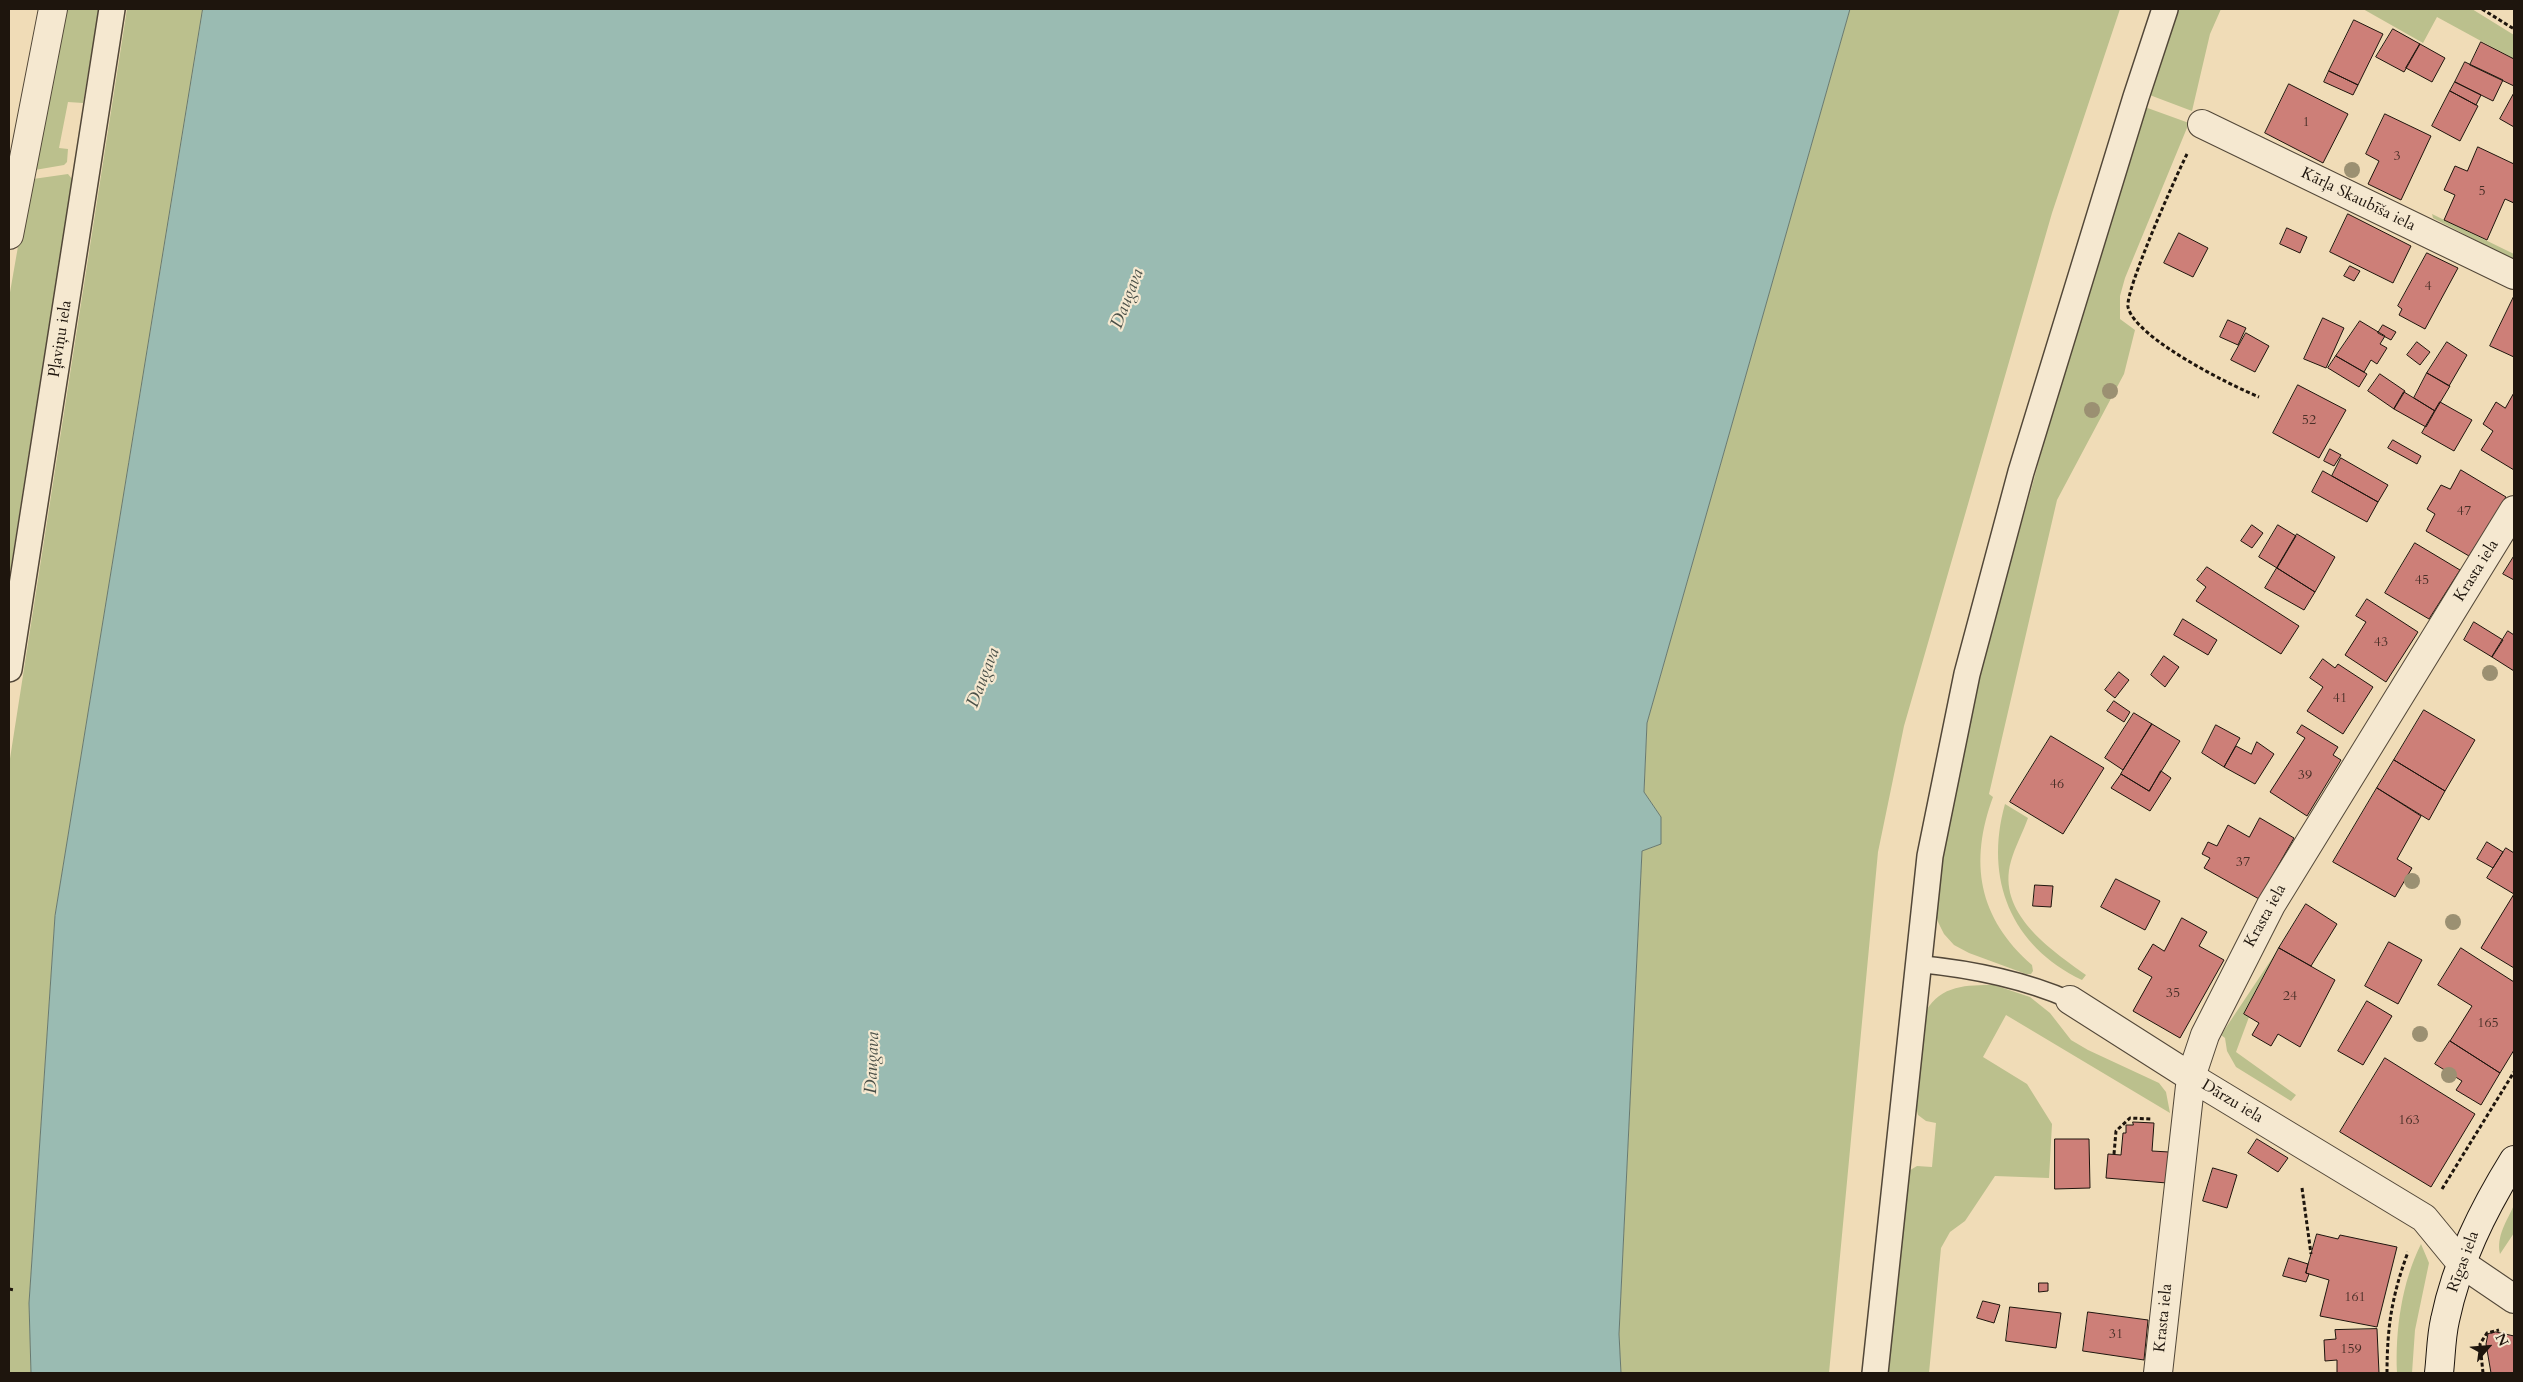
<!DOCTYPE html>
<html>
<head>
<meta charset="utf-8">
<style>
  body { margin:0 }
  #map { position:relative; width:2523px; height:1382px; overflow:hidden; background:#f0dcb7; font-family:Cardo,serif }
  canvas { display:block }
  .frame { position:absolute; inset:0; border:10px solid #1e150d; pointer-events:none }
  .north { position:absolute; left:2463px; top:1322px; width:50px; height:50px; -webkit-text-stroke:4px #f5e8d0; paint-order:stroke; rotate:63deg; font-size:14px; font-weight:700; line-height:20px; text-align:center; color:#1e150d }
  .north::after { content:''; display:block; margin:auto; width:18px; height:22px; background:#1e150d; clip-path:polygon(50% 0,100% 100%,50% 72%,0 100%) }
</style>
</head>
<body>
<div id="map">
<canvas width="2523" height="1382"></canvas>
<div class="frame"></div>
<div class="north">N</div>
</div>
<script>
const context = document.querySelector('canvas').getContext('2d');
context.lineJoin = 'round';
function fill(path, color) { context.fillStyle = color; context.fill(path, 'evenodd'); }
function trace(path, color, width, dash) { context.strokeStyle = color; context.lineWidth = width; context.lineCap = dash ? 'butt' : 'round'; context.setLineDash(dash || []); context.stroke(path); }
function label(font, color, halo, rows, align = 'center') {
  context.font = font + ' Cardo,serif'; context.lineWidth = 4.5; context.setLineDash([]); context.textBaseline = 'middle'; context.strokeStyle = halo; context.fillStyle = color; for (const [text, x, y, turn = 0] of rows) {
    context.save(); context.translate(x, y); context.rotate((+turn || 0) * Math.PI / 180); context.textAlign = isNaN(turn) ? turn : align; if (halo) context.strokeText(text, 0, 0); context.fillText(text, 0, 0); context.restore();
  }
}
const green = new Path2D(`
  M61,9H99L83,103L68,102L59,148L68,149L67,162L64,165L29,171Z
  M127,9H203L55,916L29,1303L31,1373H9V765Z
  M1850,9H2120L2052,213L1904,726L1878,852L1829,1373H1621L1619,1334L1642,851L1661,844V817L1644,792L1647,723Z
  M2176,9H2221L2210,34L2192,111L2147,94Z
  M2363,9H2472L2514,35V59L2437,17L2423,43Z
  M2142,106L2189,123L2125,278L2120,296V319L2135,330L2124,374L2057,500L1989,794L1993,797C1969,862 1978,918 2032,965L2033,971L2031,974H2026L1969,953L1954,945L1944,934L1938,922L1934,906L1940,847L1985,649L2031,490L2083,299Z
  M68,174L72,179L9,579V298L20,235L26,180Z
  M2432,214L2514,254V260L2433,218Z
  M2005,804L2028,818C2023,832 2015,847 2011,861C1996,913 2050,949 2086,975L2082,980C2011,946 1984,879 2005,804Z
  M2279,948L2244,1014L2249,1017L2236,1052L2296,1095L2291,1101L2236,1067L2227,1051L2225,1038L2221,1035Z
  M1994,985L2030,997L2050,1013L2071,1040L2088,1050L2159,1083L2166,1092L2170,1113L2006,1015L1983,1057L2027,1084L2052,1124L2049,1178L1995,1176L1965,1221L1950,1232L1941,1248L1929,1373H1884L1907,1172L1917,1166L1932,1167L1936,1123L1926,1121L1918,1115L1915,1103L1926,1011C1941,985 1967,985 1994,985Z
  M2514,1205V1233L2500,1254C2496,1236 2507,1221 2514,1205Z
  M2421,1244L2429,1263L2415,1330L2412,1373H2397C2395,1330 2402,1282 2421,1244Z`);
const water = new Path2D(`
  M203,9H1850L1647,723L1644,792L1661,817V844L1642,851L1619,1334L1621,1373H31L29,1303L55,916Z`);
const building = new Path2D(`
  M2354,20L2383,34L2358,85L2329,71Z
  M2393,29L2420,44L2404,72L2376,57Z
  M2481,42L2514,59V86L2470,65Z
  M2420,44L2445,58L2432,82L2406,68Z
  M2465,62L2503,80L2493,101L2455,82Z
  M2329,71L2358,85L2353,95L2324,82Z
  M2455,82L2481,95L2476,105L2450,91Z
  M2289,84L2348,114L2323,163L2265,133Z
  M2450,91L2478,106L2460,141L2432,126Z
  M2514,93V127L2500,119Z
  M2385,114L2431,136L2401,200L2368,184L2379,161L2366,154Z
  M2478,147L2514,164V203L2505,199L2487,240L2444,220L2455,195L2444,190L2455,166L2467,171Z
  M2348,214L2411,246L2393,283L2330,252Z
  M2287,228L2307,237L2300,253L2280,244Z
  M2179,233L2208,248L2193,277L2164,263Z
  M2427,253L2458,268L2425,329L2399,315L2402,309L2398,306Z
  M2350,266L2360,271L2354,281L2344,276Z
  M2514,296V357L2490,346Z
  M2323,318L2344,328L2326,368L2304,359Z
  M2228,320L2246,328L2238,345L2220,337Z
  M2360,321L2385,336L2380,344L2387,348L2377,364L2371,360L2364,372L2336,356Z
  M2383,325L2396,332L2391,340L2378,333Z
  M2246,333L2269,346L2255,372L2231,360Z
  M2417,342L2430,352L2420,365L2407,355Z
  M2447,342L2467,355L2449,386L2427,373Z
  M2336,356L2367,374L2359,387L2328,368Z
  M2427,373L2450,386L2435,411L2414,398Z
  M2380,374L2405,391L2394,409L2368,391Z
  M2298,385L2346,410L2319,458L2273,433Z
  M2404,392L2435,411L2426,427L2394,409Z
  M2514,393V470L2481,450L2493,431L2483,424L2496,402L2505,408Z
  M2440,402L2472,420L2454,451L2422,433Z
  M2393,440L2421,456L2417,464L2388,448Z
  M2330,449L2341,455L2334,466L2324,461Z
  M2341,458L2388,485L2378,502L2332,476Z
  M2461,470L2506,497L2469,556L2426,531L2435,514L2427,509L2441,485L2450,489Z
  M2323,471L2378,502L2367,522L2312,492Z
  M2252,525L2263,533L2252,548L2241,541Z
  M2278,525L2296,536L2277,568L2259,557Z
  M2297,534L2335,557L2315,592L2277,568Z
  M2415,543L2460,570L2429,619L2385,593Z
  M2514,556V580L2503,574Z
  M2207,567L2299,626L2281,654L2196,601L2206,587L2197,580Z
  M2277,568L2315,592L2304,610L2265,588Z
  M2367,599L2418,632L2386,682L2345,655L2366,622L2356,616Z
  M2183,619L2217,640L2208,655L2174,635Z
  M2474,622L2503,640L2492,657L2464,640Z
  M2508,631L2514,635V671L2492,657Z
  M2164,656L2179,667L2165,687L2151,675Z
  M2323,659L2335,668L2338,664L2373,687L2343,734L2307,711L2323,687L2310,678Z
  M2119,672L2129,680L2115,698L2105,690Z
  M2114,701L2130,712L2124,722L2107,711Z
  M2424,710L2475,740L2445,791L2394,760Z
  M2134,713L2152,724L2123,770L2105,758Z
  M2152,724L2180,741L2149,791L2121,774Z
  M2216,725L2240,738L2224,767L2202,753Z
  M2302,725L2338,747L2333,755L2341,760L2307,816L2270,792L2305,738L2297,733Z
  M2051,736L2104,768L2063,834L2010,802Z
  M2257,742L2274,754L2255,784L2224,767L2236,746L2251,754Z
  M2394,760L2445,791L2429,820L2377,788Z
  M2161,771L2171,778L2150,811L2111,788L2121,774L2149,791Z
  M2377,788L2421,816L2397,859L2412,868L2395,897L2333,862Z
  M2260,818L2294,838L2259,899L2204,868L2210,858L2202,854L2208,842L2217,846L2228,825L2249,837Z
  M2487,842L2503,852L2493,868L2477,859Z
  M2506,848L2514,853V968L2481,948L2514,894L2487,878Z
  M2116,879L2160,901L2145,930L2101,907Z
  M2035,885L2053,886L2051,907L2033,906Z
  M2306,904L2337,924L2311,966L2279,948Z
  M2182,918L2207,932L2199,946L2224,960L2180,1038L2133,1011L2152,977L2138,969L2153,944L2164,951Z
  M2389,942L2422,960L2398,1004L2365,986Z
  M2279,948L2335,980L2300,1047L2278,1034L2271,1046L2252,1035L2259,1023L2244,1014Z
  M2461,948L2514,982V1050L2500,1073L2450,1041L2472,1006L2438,985Z
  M2367,1001L2392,1016L2363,1065L2338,1051Z
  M2450,1041L2500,1073L2481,1105L2456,1090L2462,1081L2435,1064Z
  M2385,1058L2475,1114L2431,1187L2340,1132Z
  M2133,1122L2154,1123L2152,1151L2169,1152L2167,1183L2106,1178L2108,1154L2121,1155L2123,1133H2126V1125H2133Z
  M2055,1139H2089L2090,1188L2055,1189Z
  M2257,1139L2288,1158L2278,1172L2248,1153Z
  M2213,1168L2237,1175L2227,1208L2203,1201Z
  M2317,1234L2338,1239L2340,1235L2397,1247L2377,1327L2320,1316L2329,1280L2306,1273Z
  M2289,1258L2308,1264L2306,1273L2309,1274L2306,1282L2283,1276Z
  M2039,1283H2048V1291L2039,1292Z
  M1983,1301L2000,1305L1994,1323L1977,1318Z
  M2010,1307L2061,1313L2056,1348L2006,1341Z
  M2088,1312L2148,1320L2144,1360L2083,1351Z
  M2377,1329L2379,1373H2337V1360L2325,1361L2324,1340L2336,1339L2335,1330Z
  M2496,1332L2514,1336V1373H2491L2486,1344L2488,1334Z`);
const path = new Path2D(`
  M2482,9L2514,29
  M2187,154C2176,176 2125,290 2128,307C2135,338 2230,385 2259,397
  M2114,1154L2116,1131L2130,1118L2151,1119
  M2302,1188L2311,1254
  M2442,1189L2514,1072
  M9,1289L15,1290
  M2387,1373C2387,1327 2392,1295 2408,1252
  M2483,1373L2480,1344L2487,1333L2499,1330`);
const service = new Path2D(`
  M1919,964C1971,969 2022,979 2070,1000`);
const pedestrian = new Path2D(`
  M9,669L112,9
  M1875,1373L1930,856L1967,674L2021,472L2136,97L2165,9`);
const minor = new Path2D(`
  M2202,124L2514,275
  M9,235L53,9
  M2070,1000L2191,1077L2424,1218L2461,1263L2514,1299
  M2158,1373L2191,1077L2205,1035L2271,905L2514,510`);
const secondary = new Path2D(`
  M2439,1373C2441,1356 2441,1337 2445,1320C2457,1262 2483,1210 2514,1160`);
const trees = [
  [2352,170],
  [2110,391],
  [2092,410],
  [2490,673],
  [2412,881],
  [2453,922],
  [2420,1034],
  [2449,1075]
];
const numberNames = [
  ["1",2306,123],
  ["3",2397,157],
  ["5",2482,192],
  ["4",2428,287],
  ["52",2309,421],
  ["47",2464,512],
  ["45",2422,581],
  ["43",2381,643],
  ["41",2340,699],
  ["39",2305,776],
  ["46",2057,785],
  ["37",2243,863],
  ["35",2173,994],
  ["24",2290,997],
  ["165",2488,1024],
  ["163",2409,1121],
  ["161",2355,1298],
  ["31",2116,1335],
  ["159",2351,1350]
];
const streetNames = [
  ["Kārļa Skaubīša iela",2358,200,26],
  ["Pļaviņu iela",61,339,-81],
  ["Krasta iela",2477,571,-58],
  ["Krasta iela",2266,916,-61],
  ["Dārzu iela",2232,1102,31],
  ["Rīgas iela",2464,1262,-70],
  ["Krasta iela",2164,1318,-84]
];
const waterNames = [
  ["Daugava",1128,299,-69],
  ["Daugava",984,678,-69],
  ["Daugava",873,1063,-88]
];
fill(green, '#bbc08d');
fill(water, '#9abbb2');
trace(water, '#687970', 1);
fill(building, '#cd7f78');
trace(building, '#1e150d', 1);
trace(service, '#524738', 19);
trace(pedestrian, '#524738', 28);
trace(minor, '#524738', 30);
trace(secondary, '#1e150d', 30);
trace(path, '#1e150d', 3, [4, 2.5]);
trace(service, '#f5e8d0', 16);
trace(pedestrian, '#f5e8d0', 25);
trace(minor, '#f5e8d0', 28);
trace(secondary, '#f5e8d0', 28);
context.fillStyle = '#9b9072';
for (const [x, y] of trees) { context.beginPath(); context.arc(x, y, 8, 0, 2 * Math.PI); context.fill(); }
label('14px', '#4a3028', null, numberNames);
label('16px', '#1e150d', '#f5e8d0', streetNames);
label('italic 18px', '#494f47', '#f5e8d0', waterNames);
</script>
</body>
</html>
